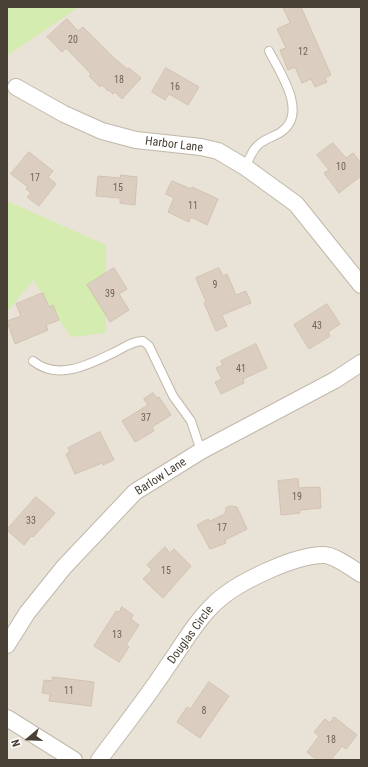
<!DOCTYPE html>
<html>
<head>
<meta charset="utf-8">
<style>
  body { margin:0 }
  #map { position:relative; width:368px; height:767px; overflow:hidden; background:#f5f0e8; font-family:"Roboto Condensed",sans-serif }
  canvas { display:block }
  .frame { position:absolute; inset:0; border:8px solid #494136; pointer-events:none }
  .north { position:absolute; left:8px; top:719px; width:40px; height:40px; -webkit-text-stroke:3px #fff; paint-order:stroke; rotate:251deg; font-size:11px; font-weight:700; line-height:16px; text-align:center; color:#494136 }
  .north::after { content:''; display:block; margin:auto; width:14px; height:18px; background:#494136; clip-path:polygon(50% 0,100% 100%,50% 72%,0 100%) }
</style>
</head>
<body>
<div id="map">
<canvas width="368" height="767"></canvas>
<div class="frame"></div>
<div class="north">N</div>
</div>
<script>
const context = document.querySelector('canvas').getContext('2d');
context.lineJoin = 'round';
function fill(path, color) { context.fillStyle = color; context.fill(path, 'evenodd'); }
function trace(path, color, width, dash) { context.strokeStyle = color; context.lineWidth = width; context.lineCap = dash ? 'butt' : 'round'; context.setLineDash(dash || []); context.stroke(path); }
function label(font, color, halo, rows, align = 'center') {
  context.font = font + ' "Roboto Condensed",sans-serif'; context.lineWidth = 3; context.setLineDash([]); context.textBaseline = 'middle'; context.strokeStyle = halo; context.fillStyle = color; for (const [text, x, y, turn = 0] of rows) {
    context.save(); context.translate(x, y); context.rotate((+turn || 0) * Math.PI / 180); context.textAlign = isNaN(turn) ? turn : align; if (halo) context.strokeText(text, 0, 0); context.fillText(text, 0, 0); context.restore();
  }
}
const residential = new Path2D(`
  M7,7H361V760H7Z`);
const green = new Path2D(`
  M7,7H79L7,56Z
  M7,201L106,245V333L71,337L33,280L7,312Z`);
const building = new Path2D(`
  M283,7H301L331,75L325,78L327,82L315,87L311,79L302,83L295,67L288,70L280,50L286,48L277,29L290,23Z
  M67,19L78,31L83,27L114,58L127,69L129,68L141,78L122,99L115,92L113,94L109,90L108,91L102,85L100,87L89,76L91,74L66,48L62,52L47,37Z
  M166,68L199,87L188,105L169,94L165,100L152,92Z
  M333,143L346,158L353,153L361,163V176L339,193L324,173L329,170L317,155Z
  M29,152L53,171L48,177L56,184L39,206L27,197L31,193L26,189L28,187L11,174Z
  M121,175L137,177L135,205L120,203V198L96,196L98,176L120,178Z
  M172,181L191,189L192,187L218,199L207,225L191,217L189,222L168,212L174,198L166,194Z
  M114,268L127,289L119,294L129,310L110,322L87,285Z
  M219,268L223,276L227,274L236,295L246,291L251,303L222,315L227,326L216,331L204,303L206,302L196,278Z
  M43,293L49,307L53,305L59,320L46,325L48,330L15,344L7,321L21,316L16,304Z
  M327,304L340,324L328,332L330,336L309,349L294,325Z
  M256,344L267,368L243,379L244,383L221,394L215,382L222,379L216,368L223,365L221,361Z
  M153,393L157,398L159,397L171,415L152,427L154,431L135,442L122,421L148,405L144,399Z
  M100,432L114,460L103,465L102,463L75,474L66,454L70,452L68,448Z
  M298,479L299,488L320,487L321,508L300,510V513L281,515L278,481Z
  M36,497L55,513L33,537L31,536L24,545L7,530Z
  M231,506L237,507L247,529L225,540L226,543L210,549L197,525L208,519L210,521L225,514L226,508Z
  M165,547L170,553L174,549L191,566L163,598L143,579L152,570L147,565Z
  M122,607L133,615L131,619L139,625L126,645L129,647L119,662L94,646L116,611L119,612Z
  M53,677L94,682L91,706L49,701L50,694L42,693L44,680L52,681Z
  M209,682L229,696L200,738L177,722L187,707L190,709Z
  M334,717L357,735L346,749L342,746L331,760H317L307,752L319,736L314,732L325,719L330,723Z`);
const lane = new Path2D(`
  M245,167C250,158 253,147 262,142C268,138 275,136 281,132C309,113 279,71 269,51
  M33,361C59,382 92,363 117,351C126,346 134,341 143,341L149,346L173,396L191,421L201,451`);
const street = new Path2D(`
  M16,87L64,114L102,131L136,140L201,147L218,151L245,167L296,204L361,285
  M7,645L27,613L64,567L135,492L201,451L335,380L361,363
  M7,718L74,760
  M99,760C122,729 146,699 167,667C182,646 195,622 214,604C235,583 294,555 324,555C334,555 353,569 361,574`);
const numberNames = [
  ["20",73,40],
  ["12",303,52],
  ["18",119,80],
  ["16",175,87],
  ["10",341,167],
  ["17",35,178],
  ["15",118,188],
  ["11",193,206],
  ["9",215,285],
  ["39",110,294],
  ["43",317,326],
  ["41",241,369],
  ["37",146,418],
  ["19",297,497],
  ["33",31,521],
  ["17",222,528],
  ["15",166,571],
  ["13",117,635],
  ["11",69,691],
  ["8",204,711],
  ["18",331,740]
];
const streetNames = [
  ["Harbor Lane",174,145,7],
  ["Barlow Lane",161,477,-33],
  ["Douglas Circle",191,635,-54]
];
fill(residential, '#e9e2d6');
fill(green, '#d4ecaf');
fill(building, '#dbcec0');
trace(building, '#d3c3b0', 1);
trace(lane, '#c1b8aa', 10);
trace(street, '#c1b8aa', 18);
trace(lane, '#fff', 8);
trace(street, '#fff', 16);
label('10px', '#6e6458', null, numberNames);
label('12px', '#494136', '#fff', streetNames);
</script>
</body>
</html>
